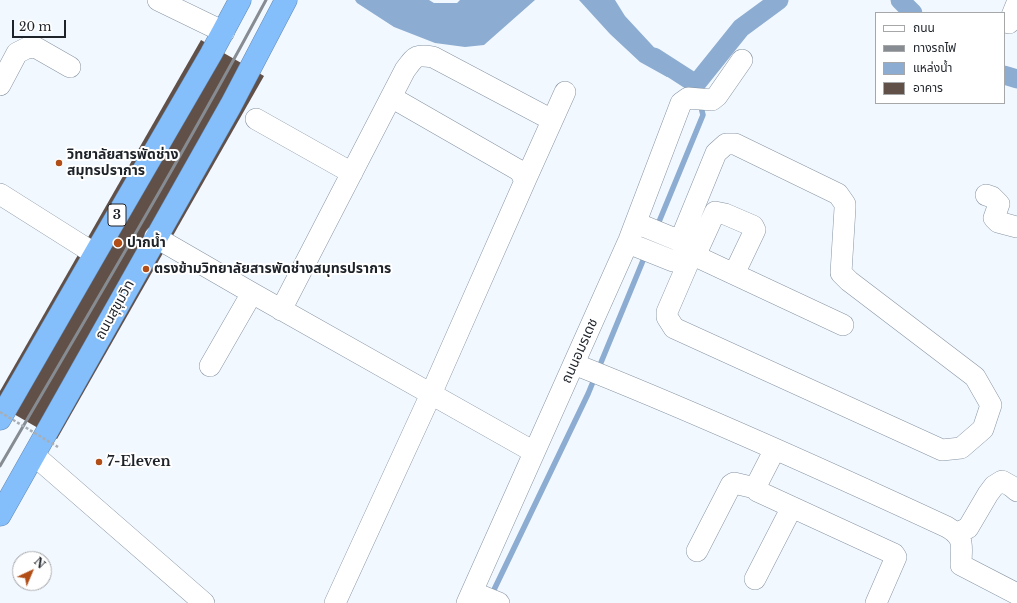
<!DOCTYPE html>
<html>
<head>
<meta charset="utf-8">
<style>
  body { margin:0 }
  #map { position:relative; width:1017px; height:603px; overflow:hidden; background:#f2f8ff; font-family:"Libre Baskerville","Noto Sans Thai",serif }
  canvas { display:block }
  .legend { position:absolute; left:875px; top:12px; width:130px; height:92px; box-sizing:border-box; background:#fff; border:1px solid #a5a7a9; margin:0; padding:5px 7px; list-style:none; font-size:12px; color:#1e2329 }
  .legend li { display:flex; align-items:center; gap:8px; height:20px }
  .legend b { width:20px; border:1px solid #a5a7a9 }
  .north { position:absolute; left:12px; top:551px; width:40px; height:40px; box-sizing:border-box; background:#fff; border:1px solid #a5a7a9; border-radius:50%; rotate:44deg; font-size:11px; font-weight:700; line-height:16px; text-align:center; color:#1e2329 }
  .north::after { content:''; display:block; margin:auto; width:14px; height:18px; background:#b14e18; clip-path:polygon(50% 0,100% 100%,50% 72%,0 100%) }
  .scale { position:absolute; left:12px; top:20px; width:54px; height:18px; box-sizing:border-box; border:2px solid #1e2329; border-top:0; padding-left:5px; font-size:12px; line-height:14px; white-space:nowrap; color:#1e2329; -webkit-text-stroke:3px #fff; paint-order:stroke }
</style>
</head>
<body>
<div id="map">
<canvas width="1017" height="603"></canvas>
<ul class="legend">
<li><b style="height:5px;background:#fff"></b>ถนน</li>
<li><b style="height:5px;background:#868c92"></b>ทางรถไฟ</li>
<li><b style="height:11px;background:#8cadd1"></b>แหล่งน้ำ</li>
<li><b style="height:11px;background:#615048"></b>อาคาร</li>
</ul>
<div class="north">N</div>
<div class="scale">20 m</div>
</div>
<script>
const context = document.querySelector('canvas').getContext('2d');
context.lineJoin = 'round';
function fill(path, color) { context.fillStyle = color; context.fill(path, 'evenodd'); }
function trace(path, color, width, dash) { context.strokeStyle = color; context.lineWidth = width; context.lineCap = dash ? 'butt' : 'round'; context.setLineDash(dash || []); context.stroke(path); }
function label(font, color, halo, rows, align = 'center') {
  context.font = font + ' "Libre Baskerville","Noto Sans Thai",serif'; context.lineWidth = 4; context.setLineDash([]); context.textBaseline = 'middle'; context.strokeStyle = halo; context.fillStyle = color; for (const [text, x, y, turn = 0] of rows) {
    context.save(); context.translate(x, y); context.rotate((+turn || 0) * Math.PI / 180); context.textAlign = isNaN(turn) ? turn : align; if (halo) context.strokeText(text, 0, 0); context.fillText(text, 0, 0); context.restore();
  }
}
const water = new Path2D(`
  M355,0H429L434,3H457L460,0H535L484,45L465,47L435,43L394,27L357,3Z
  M579,0H615L625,16L676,71L667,77L640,62L610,34Z`);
const stream = new Path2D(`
  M696,84L699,95
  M491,596L588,394L703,115L700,103`);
const canal = new Path2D(`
  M900,0L913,13
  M654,57L696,84L741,28L779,0
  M1004,75L1017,79`);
const building = new Path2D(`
  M201,40L264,76L57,439L0,406V391Z`);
const minor = new Path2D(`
  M158,0L224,32
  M1009,23L1017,3
  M0,85L17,53L27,48L35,47L70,67
  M256,119L352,173
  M525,181L565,92
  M0,194L95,254
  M986,195L992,197L999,204L994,218L998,222L1017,227
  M155,237L252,293L534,452
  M680,241L716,153L726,144H735L838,194L845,204V208L841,273L849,281L975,377L991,405L983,429L961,448L942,450L674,328L667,317V312L692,254
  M628,243L673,261L689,253L680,241L636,223
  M689,253L843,325
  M695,256L715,212L725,214L753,226L755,230L734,274
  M281,310L405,70C415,57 415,54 433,57L552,120
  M574,364C700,414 824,470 947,527C966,538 961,546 961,565L1017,594
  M210,366L252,293
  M775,449L755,488L757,491L894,554L896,557L876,603
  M34,455L204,603
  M957,533L968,528L988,494L994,486L1002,481L1011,486L1017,491
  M697,551L731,485L734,483L755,488
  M755,579L792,507
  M472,592L499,603
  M335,603L431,394L525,181L520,171L391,97
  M467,603L629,240L681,103L688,98L712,100L717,96L742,60`);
const highway = new Path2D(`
  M0,419L95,254L211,54L240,0
  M0,515L231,105L286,0`);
const rail = new Path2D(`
  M0,466C90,311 182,157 266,0`);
const pathBridge = new Path2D(`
  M0,412L58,447`);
const markers = [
  [59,163,4,"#b14e18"],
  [118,243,5,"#b14e18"],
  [146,269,4,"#b14e18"],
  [99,462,4,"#b14e18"]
];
const shields = [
  [117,215,18]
];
const shieldNames = [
  ["3",117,215]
];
const poiNames = [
  ["วิทยาลัยสารพัดช่าง",67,155],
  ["สมุทรปราการ",67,171],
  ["ปากน้ำ",127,243],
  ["ตรงข้ามวิทยาลัยสารพัดช่างสมุทรปราการ",154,269],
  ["7-Eleven",107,462]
];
const streetNames = [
  ["ถนนสุขุมวิท",115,310,-61],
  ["ถนนอมรเดช",580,351,-66]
];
fill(water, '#8cadd1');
trace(stream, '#8cadd1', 5.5);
trace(canal, '#8cadd1', 19);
fill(building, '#615048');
trace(minor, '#8694a2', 22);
trace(highway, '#6088b2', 23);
trace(minor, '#fff', 21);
trace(highway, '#84befb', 22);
trace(rail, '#868c92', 3);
trace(pathBridge, '#a8aeb4', 2.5, [3, 2]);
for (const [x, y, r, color] of markers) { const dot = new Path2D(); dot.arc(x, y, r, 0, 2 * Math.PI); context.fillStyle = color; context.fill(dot); trace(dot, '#fff', 1.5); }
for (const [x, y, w] of shields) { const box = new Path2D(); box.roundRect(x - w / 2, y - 11, w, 22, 3); context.fillStyle = '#fff'; context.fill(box); trace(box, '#1e2329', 1); }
label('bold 13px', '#1e2329', null, shieldNames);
label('bold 14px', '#1e2329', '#fff', poiNames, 'left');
label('14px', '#1e2329', '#fff', streetNames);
</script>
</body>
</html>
